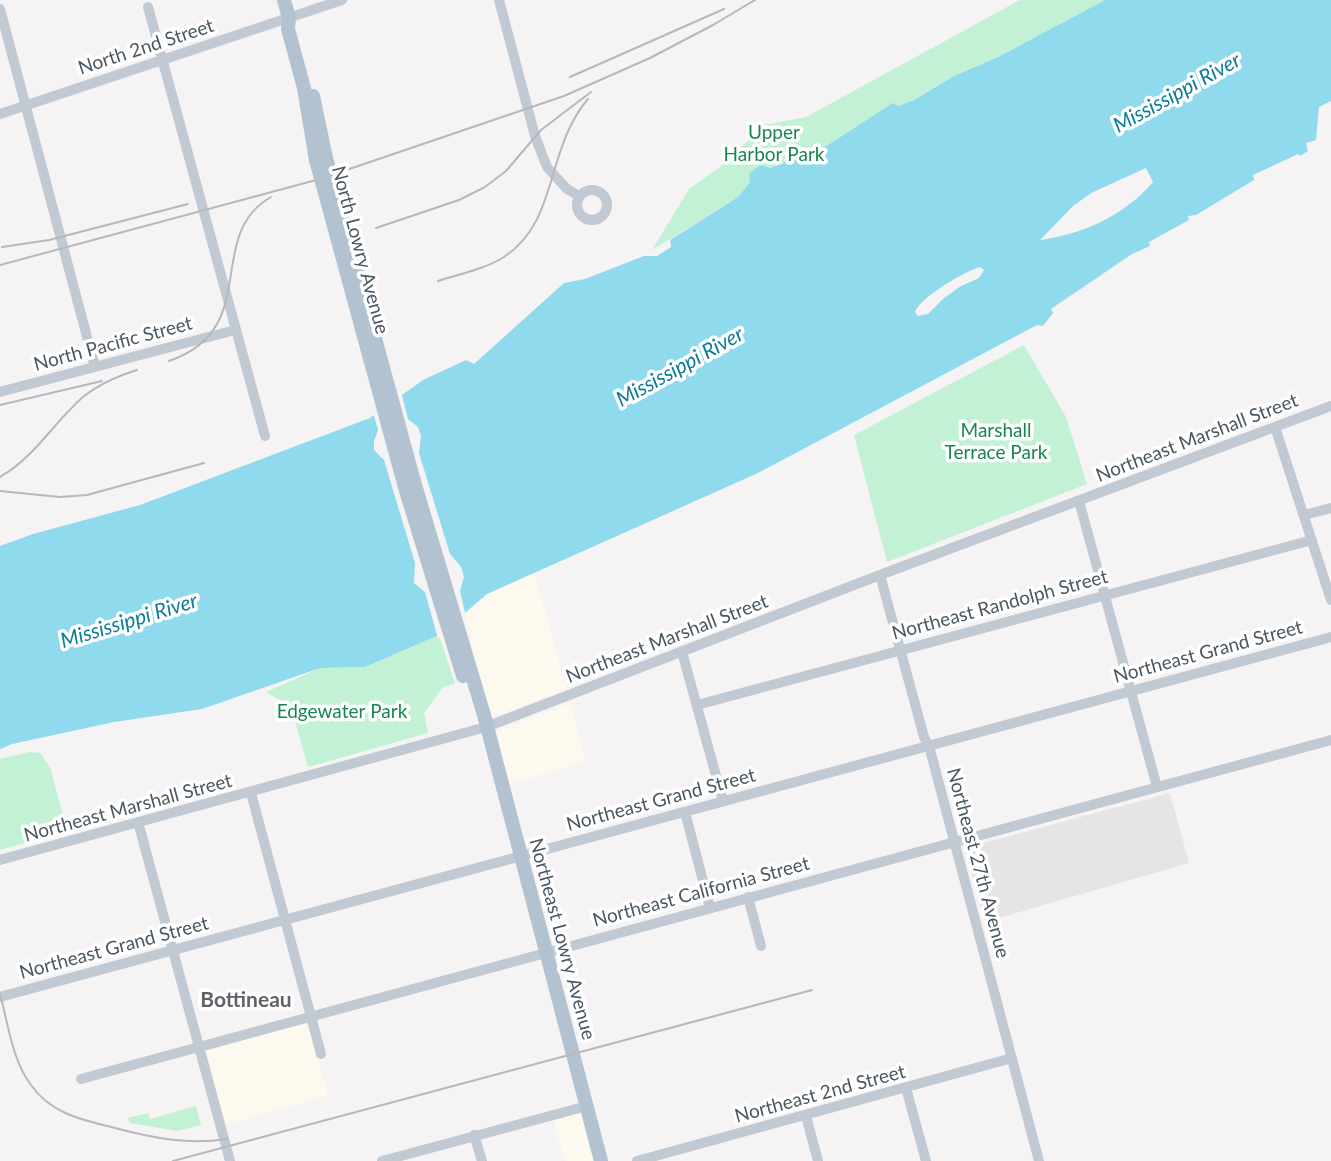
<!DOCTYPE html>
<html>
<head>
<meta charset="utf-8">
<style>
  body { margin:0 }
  canvas { display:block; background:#f5f3f3 }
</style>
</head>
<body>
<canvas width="1331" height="1161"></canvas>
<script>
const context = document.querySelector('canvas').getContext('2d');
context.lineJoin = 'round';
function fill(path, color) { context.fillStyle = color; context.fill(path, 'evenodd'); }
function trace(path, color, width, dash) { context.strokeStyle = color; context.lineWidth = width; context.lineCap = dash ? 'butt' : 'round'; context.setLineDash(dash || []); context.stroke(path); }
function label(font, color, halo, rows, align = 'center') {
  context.font = font + ' Lato,sans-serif'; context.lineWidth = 7; context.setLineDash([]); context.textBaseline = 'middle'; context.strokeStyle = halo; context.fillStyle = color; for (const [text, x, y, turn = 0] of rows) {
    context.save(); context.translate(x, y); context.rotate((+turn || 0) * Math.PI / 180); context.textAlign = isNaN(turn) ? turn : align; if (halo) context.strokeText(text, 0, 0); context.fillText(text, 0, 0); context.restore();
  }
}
const commercial = new Path2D(`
  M534,573L567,689L501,714L492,715L488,712L467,646L472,643L465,613L487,594Z
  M570,703L586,761L509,784L495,732Z
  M306,1023L310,1027L328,1095L225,1125L206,1051Z
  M579,1108L593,1161H565L552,1115Z`);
const education = new Path2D(`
  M1170,793L1189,863L985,922L965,848Z`);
const green = new Path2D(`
  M1020,0H1105L998,57L954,76L914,100L898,106L893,104L828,145L769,168L750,182L738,197L652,250L689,189L720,167L764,125L806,117Z
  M1024,345L1066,417L1087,484L887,562L854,435Z
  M439,635L455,684L443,687L424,713L428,733L308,767L291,707L266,692L320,668L365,667Z
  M30,752L40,753L50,767L67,831L0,850V759Z
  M196,1106L201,1125L177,1131L130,1123L128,1118L148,1113L150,1119Z`);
const water = new Path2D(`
  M1105,0H1331V101L1319,107L1316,140L1306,143L1308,151L1300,156L1298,154L1253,175L1254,180L1196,215L1188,216L1189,220L1149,242L1150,246L1132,254L1051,309L1053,313L1043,326L1037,325L758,473L487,594L439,635L365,667L320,668L202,709L114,722L12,744L0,749V546L33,534L140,505L370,418L423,380L466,360L474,364L564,283L585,279L644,256H657L671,247L670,240L738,197L750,182L749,174L760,165L770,168L828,145L893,103L898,106L914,100L954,76L998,57ZM1146,168L1153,182C1124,216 1083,234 1040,240L1073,206L1091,193ZM980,267L984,270L979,278L961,286L944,298L928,314L918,316L915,312C919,298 965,271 980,267Z`);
const pier = new Path2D(`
  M401,392L408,419L418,427L421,436L419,453L450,554L461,567L464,577L460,591L466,617L438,639L425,592L414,583L415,563L384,460L374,450V441L378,430L373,412Z`);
const minor = new Path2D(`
  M499,0L535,136L547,167L567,189L579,196
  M148,7L265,436
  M0,9L95,367
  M0,114L342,0
  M577 205a15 15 0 1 1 30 0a15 15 0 1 1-30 0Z
  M0,392L235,330
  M1275,427L1331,600
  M1079,501L1157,787
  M1304,515L1331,508
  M880,575L924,737L929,746L1039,1161
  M682,652L723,801
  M697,705L1312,540
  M251,793L321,1054
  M685,812L710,908
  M138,822L230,1161
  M0,860L486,727L880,575L1331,406
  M748,897L761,946
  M0,997L1331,637
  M81,1079L1331,740
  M906,1088L926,1161
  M806,1116L818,1161
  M474,1135L482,1161
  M382,1161L587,1106
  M637,1161L1012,1058`);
const major = new Path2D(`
  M284,0L289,18L288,29L304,88L316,160
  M313,96L326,158
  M415,485L484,715L601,1161
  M406,491L463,676`);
const rail = new Path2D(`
  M570,77L724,9
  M376,228L459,200L485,187L506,171L541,130L591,92
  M2,247L49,240L188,204
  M0,265L320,179L564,96L650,58L713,25L755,0
  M438,281C460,274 485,269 504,257C559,221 545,149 588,99
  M169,361C263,329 203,236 271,197
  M0,405L102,381
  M0,477C35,457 54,422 83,397C99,384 118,376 137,370
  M0,491L60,497L87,495L204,463
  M0,994C8,1023 12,1060 31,1085C51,1114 83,1120 115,1128C153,1138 187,1145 227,1139
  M173,1161L812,990`);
const majorBridge = new Path2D(`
  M326,158L415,485
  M316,160L406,491`);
const streetNames = [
  ["North 2nd Street",146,47,-18],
  ["North Lowry Avenue",360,250,75],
  ["North Pacific Street",113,344,-15],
  ["Northeast Marshall Street",1197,438,-21],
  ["Northeast Randolph Street",1000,605,-15],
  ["Northeast Marshall Street",667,639,-21],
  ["Northeast Grand Street",1208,652,-15],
  ["Northeast Grand Street",661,800,-15],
  ["Northeast Marshall Street",128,808,-15],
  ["Northeast 27th Avenue",978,863,75],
  ["Northeast California Street",701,892,-15],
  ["Northeast Lowry Avenue",562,939,75],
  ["Northeast Grand Street",114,948,-15],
  ["Northeast 2nd Street",820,1094,-15]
];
const parkNames = [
  ["Upper",774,133],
  ["Harbor Park",774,155],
  ["Marshall",996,431],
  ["Terrace Park",996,453],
  ["Edgewater Park",342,712]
];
const waterNames = [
  ["Mississippi River",1177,93,-29],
  ["Mississippi River",680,367,-29],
  ["Mississippi River",129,621,-17]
];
const neighbourhoodNames = [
  ["Bottineau",246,1000]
];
fill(commercial, '#fdf9ef');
fill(education, '#e6e4e5');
fill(green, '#c3f1d5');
fill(water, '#90daee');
fill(pier, '#f5f3f3');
trace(minor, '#c1cad2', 10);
trace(major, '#b3c2d1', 14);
trace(rail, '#b5b8bd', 2);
trace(majorBridge, '#b3c2d1', 14);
label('19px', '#4a5661', '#fff', streetNames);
label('19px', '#17864f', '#fff', parkNames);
label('italic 21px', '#0c7c9b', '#fff', waterNames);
label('bold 21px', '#5f6368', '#fff', neighbourhoodNames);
</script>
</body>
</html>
